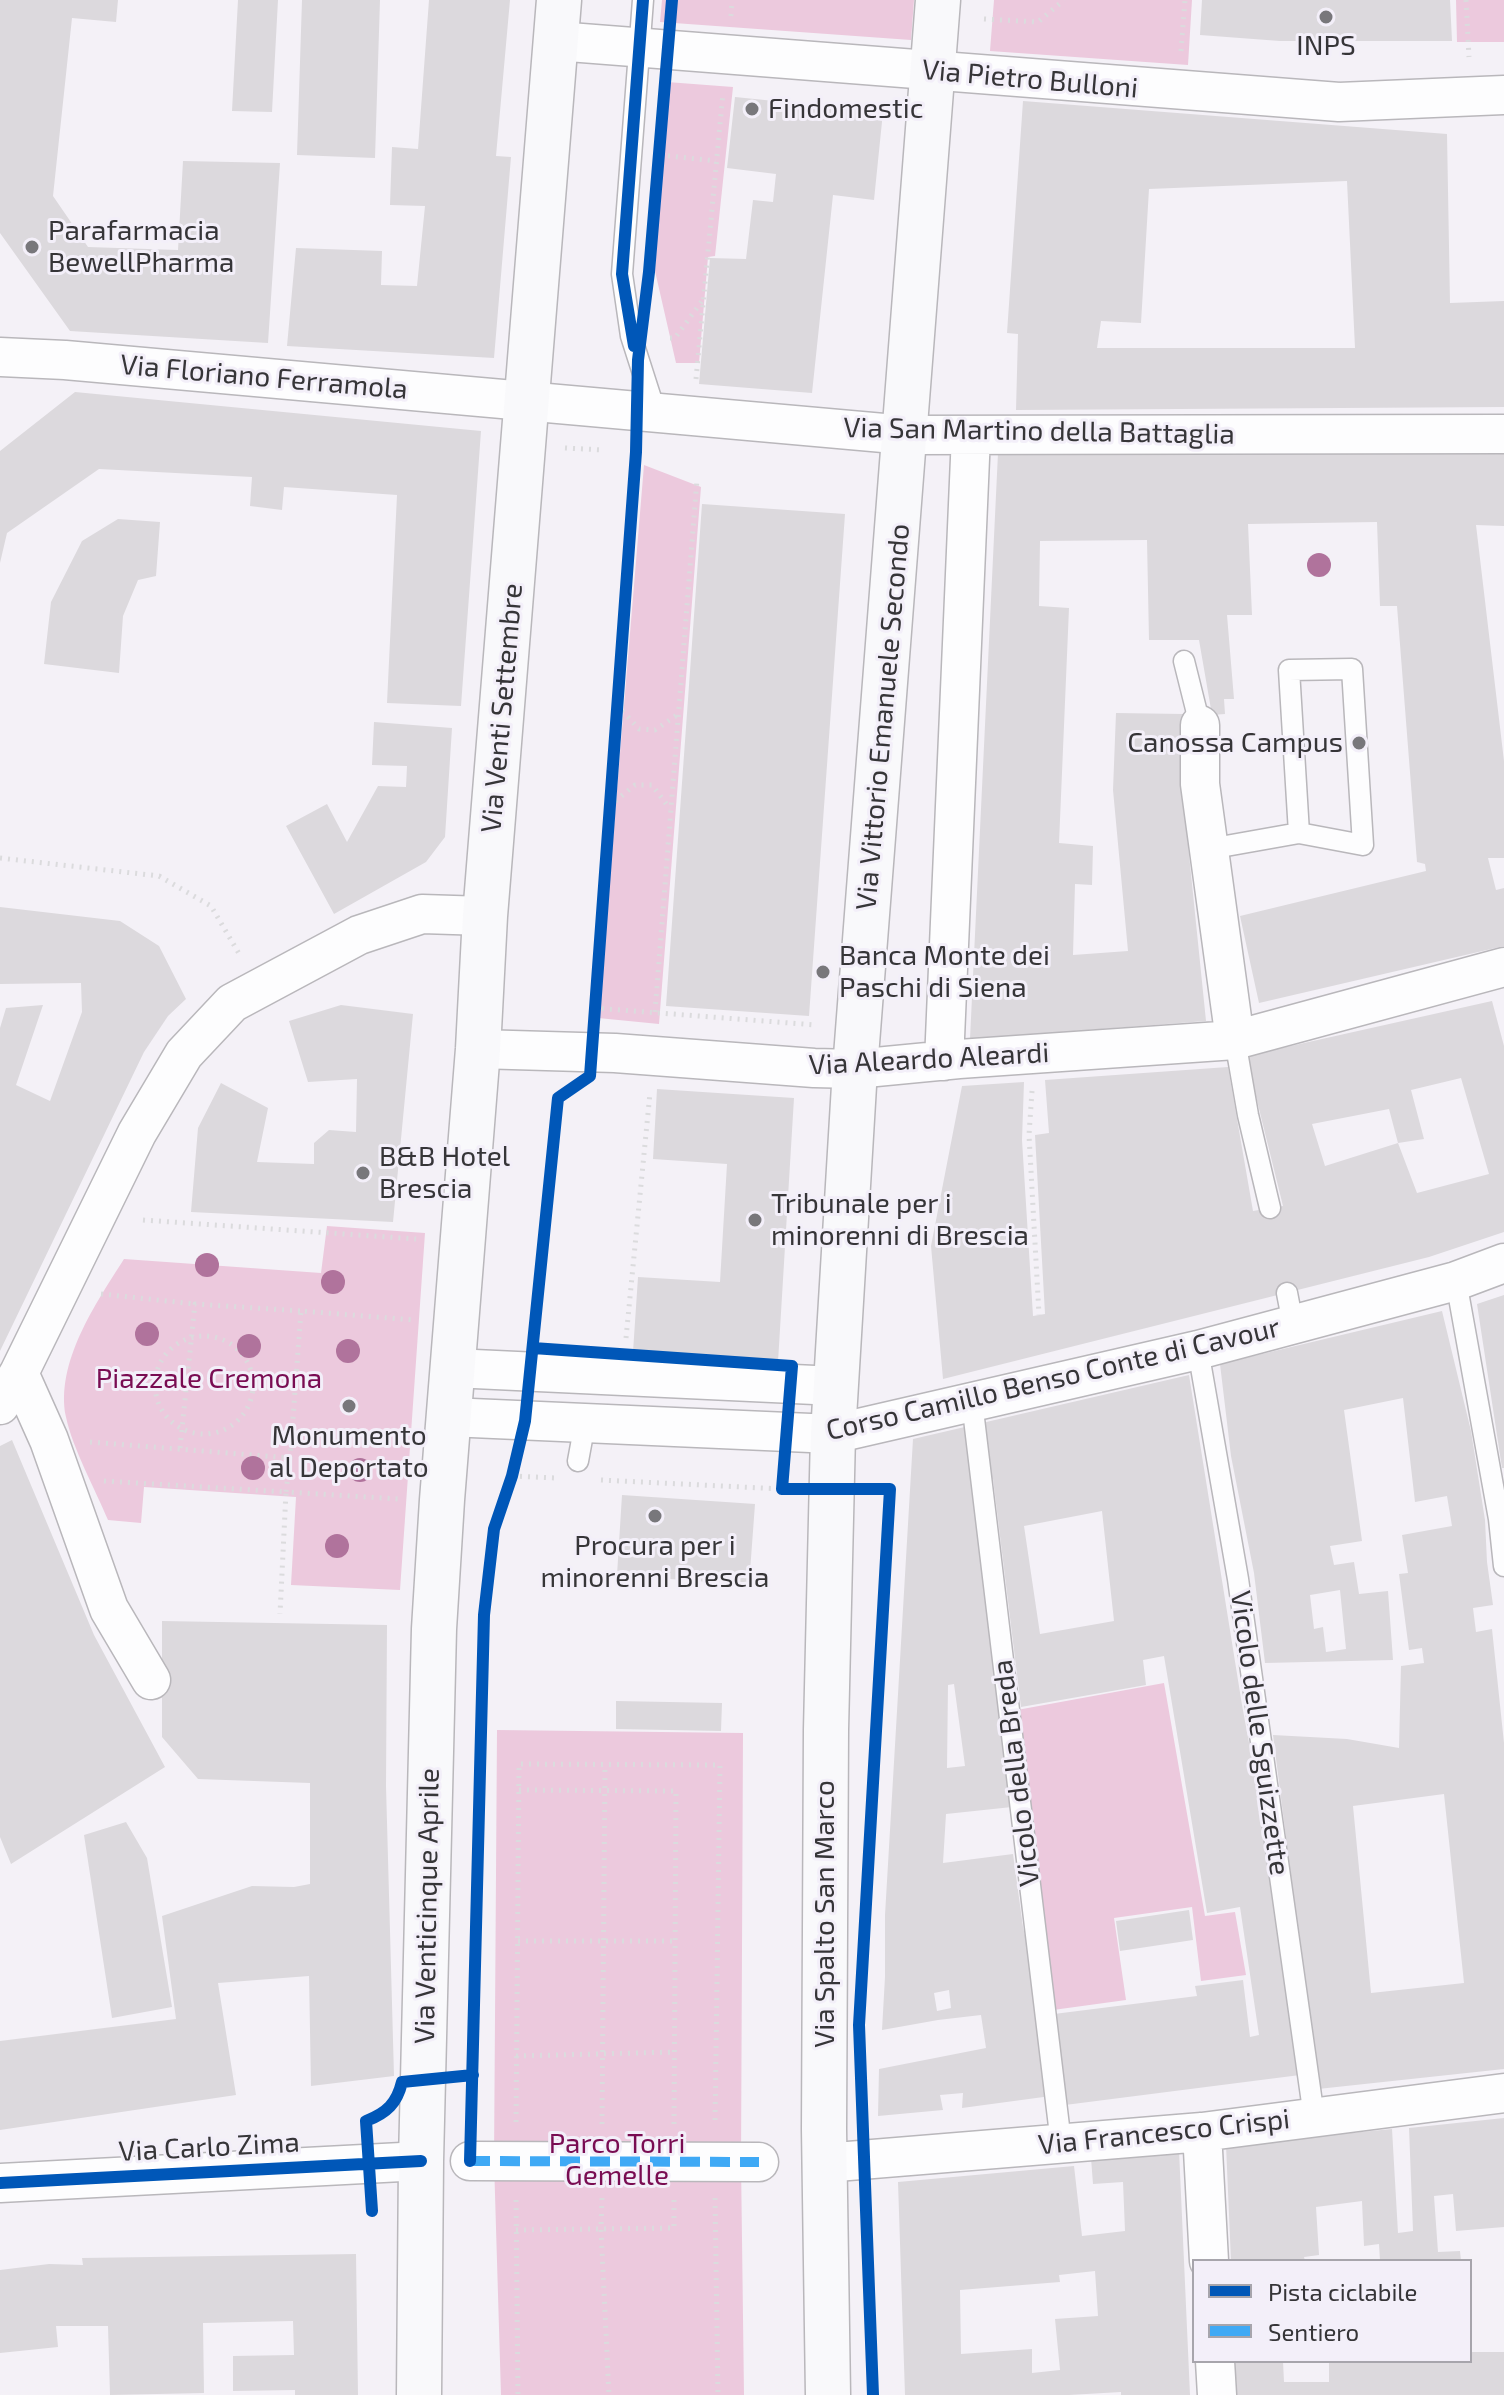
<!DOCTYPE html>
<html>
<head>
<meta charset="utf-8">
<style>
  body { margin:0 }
  #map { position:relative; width:1504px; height:2395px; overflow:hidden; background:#f4f1f7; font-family:"Exo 2",sans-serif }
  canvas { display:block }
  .legend { position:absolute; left:1192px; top:2259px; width:280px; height:104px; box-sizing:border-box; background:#f3eff9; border:2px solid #a7a5ac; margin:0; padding:10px 14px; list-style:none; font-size:24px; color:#363538 }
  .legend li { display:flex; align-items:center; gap:16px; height:40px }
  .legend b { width:40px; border:2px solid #a7a5ac }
</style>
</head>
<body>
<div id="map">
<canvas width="1504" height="2395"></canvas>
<ul class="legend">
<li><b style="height:10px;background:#0057b8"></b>Pista ciclabile</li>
<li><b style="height:10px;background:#3fa9f5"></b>Sentiero</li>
</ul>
</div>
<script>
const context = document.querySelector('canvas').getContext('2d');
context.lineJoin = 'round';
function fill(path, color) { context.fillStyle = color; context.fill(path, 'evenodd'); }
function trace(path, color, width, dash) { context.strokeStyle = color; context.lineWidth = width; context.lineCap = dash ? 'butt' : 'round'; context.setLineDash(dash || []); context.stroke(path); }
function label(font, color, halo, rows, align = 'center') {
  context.font = font + ' "Exo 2",sans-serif'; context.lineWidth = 6; context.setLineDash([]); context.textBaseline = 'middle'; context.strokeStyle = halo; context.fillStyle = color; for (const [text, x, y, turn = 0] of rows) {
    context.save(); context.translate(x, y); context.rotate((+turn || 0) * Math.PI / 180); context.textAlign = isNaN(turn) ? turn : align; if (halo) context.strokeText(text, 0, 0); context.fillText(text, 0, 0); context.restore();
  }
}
const green = new Path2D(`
  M662,0H914L911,40L660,22Z
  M994,0H1192L1188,65L990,51Z
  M1456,0H1504V42H1457Z
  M667,82L733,87L715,256L708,257L699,363H676L655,271Z
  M644,465L701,487L659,1024L598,1018Z
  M327,1226L425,1233L400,1590L291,1585L296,1497L144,1487L141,1523L108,1520C96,1491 72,1447 66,1417C55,1363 96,1303 124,1259L321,1273Z
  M1164,1683L1205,1916L1235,1912L1246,1975L1201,1981L1192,1907L1114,1918L1126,2000L1053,2010L1017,1710Z
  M497,1730L743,1733L741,2162L744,2395H501L494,2161Z`);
const building = new Path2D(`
  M0,0H118L116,22L72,18L53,196L88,247L178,250L183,161L280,163L268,343L70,331L0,233Z
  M238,0H278L272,112L232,111Z
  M302,0H380L375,158L297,155Z
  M429,0H510L496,156L511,157L494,358L287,346L296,248L382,251L381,285L417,286L425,206L390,205L392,147L418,149Z
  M1202,0H1450L1452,41H1280L1200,35Z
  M735,97L883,112L874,200L833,195L812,393L699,384L710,258L746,259L753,200L773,202L776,174L727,168Z
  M1023,101L1447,134L1450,303L1504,301V407L1016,410L1018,334L1007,333ZM1347,181L1355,348H1097L1101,321L1141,323L1149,189Z
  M75,392L481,431L461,706L387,703L397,495L284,487L282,510L250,506L252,477L99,469L7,533L0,563V451Z
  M1504,450V526L1476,525L1504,761V858H1488L1496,890L1504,888V946L1259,1003L1240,916L1426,871L1425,864L1417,862L1397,606H1380L1377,522L1248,524L1252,615H1227L1234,699H1224L1225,714L1212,715L1199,640H1149L1147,540L1040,541L1039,606L1069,608L1059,843L1093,846L1092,885L1075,884L1073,955L1128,951L1113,790L1116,713L1184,714L1182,786L1206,1021L970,1039L998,453Z
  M702,504L845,514L809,1016L666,1006Z
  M118,519L160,522L156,576L138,580L123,616L119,673L44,664L51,602L82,541Z
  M374,722L452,728L445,837L426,862L334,914L286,826L327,804L347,842L378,786L406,787L407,766L372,765Z
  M0,907L120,921L159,946L186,999L168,1016L144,1052L0,1351V1028L6,1008L43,1005L16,1085L50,1101L82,1012L81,983L0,984Z
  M1492,1001L1504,1046V1232L1429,1257L943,1379L931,1246L962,1086L1024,1082L1022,1140L1033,1316L1045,1314L1035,1135L1049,1133L1045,1080L1228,1067L1253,1211L1283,1206L1246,1056ZM1461,1078L1489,1174L1417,1193L1398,1143L1325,1166L1312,1124L1389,1109L1398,1143L1424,1139L1411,1090Z
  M341,1005L413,1014L393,1222L191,1212L198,1128L221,1083L268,1108L257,1162L314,1164V1143L329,1130L356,1132L357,1079L308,1082L289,1021Z
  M657,1089L794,1098L778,1362L633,1352L638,1277L720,1282L727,1164L653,1159Z
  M1504,1295V1468H1502L1477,1304Z
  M1442,1311L1471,1431L1485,1520L1487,1562L1493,1605L1473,1608L1476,1632L1492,1629L1504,1743V2069L1318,2089L1273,1735L1347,1739L1399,1748L1401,1666L1424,1663L1422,1648L1409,1650L1399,1574L1408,1573L1402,1535L1452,1526L1447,1496L1415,1502L1403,1398L1344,1410L1362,1541L1330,1546L1334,1565L1354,1562L1359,1594L1388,1591L1393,1660L1265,1663L1254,1573L1231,1456L1220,1364ZM1340,1590L1346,1649L1326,1652L1323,1627L1314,1629L1310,1595ZM1444,1794L1464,1983L1371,1993L1353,1806Z
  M1189,1375L1242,1705L1277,1894L1300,2075L1065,2105L1054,2014L1197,1996L1195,1986L1243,1980L1250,2037L1259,2035L1240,1907L1207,1913L1164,1656L1143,1660L1146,1685L1021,1707L993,1479H971L1012,1807L946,1814L943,1863L1013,1854L1023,1927L1041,2005L1051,2096L962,2108L963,2093L940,2095L943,2110L878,2116L879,2069L986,2048L981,2015L938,2020L882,2030L885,1977V1915L913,1439ZM1102,1511L1114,1621L1040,1634L1024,1526ZM954,1684L965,1766L947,1768L948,1685ZM949,1990L951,2008L937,2011L934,1993Z
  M12,1440L94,1635L165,1767L11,1864L0,1837V1446Z
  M622,1495L755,1504L749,1585L617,1575Z
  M162,1621L387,1625L386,1786L394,2076L311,2086L309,1976L218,1983L236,2095L0,2130V2041L176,2019L162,1916L252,1886L294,1887L310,1884V1783L198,1779L162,1737Z
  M616,1701L722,1703L721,1731L616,1729Z
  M126,1822L147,1858L172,2007L112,2018L84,1835Z
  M1189,1910L1193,1940L1120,1951L1116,1921Z
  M1504,2118V2227L1456,2231L1453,2194L1434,2196L1438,2252L1460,2251L1461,2261H1380L1379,2244L1364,2246L1362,2201L1316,2207L1319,2255L1304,2257L1305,2261H1231L1226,2145L1392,2129L1398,2233L1413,2231L1409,2128Z
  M1179,2150L1190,2395H1121V2392L1069,2395H905L898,2182L1074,2166L1082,2236L1125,2231L1123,2182L1093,2184L1091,2158ZM1095,2271L1098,2316L1055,2319L1060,2370L1032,2373V2349L961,2354L960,2290L1060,2282L1059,2275Z
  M356,2254L358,2395H295V2390L233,2391V2356L294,2355L293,2321L203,2323L204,2393L110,2395L108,2326H56L58,2347L0,2353V2270L49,2264L83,2265L82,2258Z
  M1470,2352H1504V2395H1237L1235,2361H1283L1284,2382H1329V2361H1470Z`);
const path = new Path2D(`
  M1466,0L1469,57
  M731,16L732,0
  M984,19L1038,22L1064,0
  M1181,51L1185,0
  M660,155L716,161
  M670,338H675L702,301
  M696,379L723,93
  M565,448L603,450
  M617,705L639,729L655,730L677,715
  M609,806L635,785H652L670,809
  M0,858L159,876L211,906L241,957
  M594,1008L816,1025
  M655,1012L697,479
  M1032,1091L1029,1135L1039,1315
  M143,1220L416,1239
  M101,1294L195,1304
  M155 1385a49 49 0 1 1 98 0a49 49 0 1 1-98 0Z
  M626,1338L650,1093
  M90,1442L290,1458L301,1311L414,1320
  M180,1448L195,1304L301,1311
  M290,1458L286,1492L398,1499
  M512,1476L555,1478
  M601,1480L782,1489
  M104,1481L286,1492L280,1614
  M519,1790L676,1791L674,2125
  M518,1941H675
  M516,2056L675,2052
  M516,2122L519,1764L720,1765L715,2124
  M602,2124L605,1765
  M602,2198L601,2229L609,2395
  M715,2198L718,2395
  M516,2200L518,2395
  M516,2230L674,2228V2199`);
const lane = new Path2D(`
  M643,0L622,274L631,336L656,414
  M1184,661L1200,725
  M1209,849L1299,833L1363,845L1352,669L1289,670L1299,833
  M1235,1040L1248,1115L1270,1208
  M1456,1281L1499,1519L1504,1566
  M1287,1293L1293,1324
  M1198,1350L1238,1579L1314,2117
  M972,1402L1061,2143
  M578,1461L585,1423`);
const street = new Path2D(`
  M556,41L1339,102L1504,95
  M0,357L65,360L906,435L1504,434
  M1200,725V784L1235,1040
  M478,1049L615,1053L814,1068L855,1069L959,1059L1235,1040L1504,967
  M944,1061L971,435
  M453,1368L836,1386
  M19,1373L49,1440L109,1609L151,1680
  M0,1405L19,1373L137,1133L184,1054L232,1003L359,935L422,914L485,916
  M449,1417L833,1434L1198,1350L1456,1281L1504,1263
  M1202,2132L1209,2261
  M470,2161L759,2162
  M824,2163L1202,2132L1504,2093
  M0,2183L421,2161
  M1215,2361L1217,2395`);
const secondary = new Path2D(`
  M419,2395L421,2161L434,1629L442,1500L478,1049L485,916L559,0
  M828,2395L824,2129L826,1730L833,1434L855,1069L938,0`);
const quiet = new Path2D(`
  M470,2161L759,2162`);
const cycleway = new Path2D(`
  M634,346L622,274L643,0
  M533,1348L792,1366L782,1489H890L859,2025L873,2395
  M470,2161L484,1615L494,1529L512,1476L525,1421L558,1098L590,1076L636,452L638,360L649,272L672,0
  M0,2183L421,2161
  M372,2211L366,2121C387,2113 397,2103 402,2082L473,2075`);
const trees = [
  [1319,565],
  [207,1265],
  [333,1282],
  [147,1334],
  [249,1346],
  [348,1351],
  [253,1468],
  [360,1470],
  [337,1546]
];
const markers = [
  [1326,17,8,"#78777b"],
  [752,109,8,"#78777b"],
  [32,247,8,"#78777b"],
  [1359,743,8,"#78777b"],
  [823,972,8,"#78777b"],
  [363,1173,8,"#78777b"],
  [755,1220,8,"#78777b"],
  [349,1406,8,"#78777b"],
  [655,1516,8,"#78777b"]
];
const poiNames = [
  ["INPS",1326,46,"center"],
  ["Findomestic",768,109],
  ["Parafarmacia",48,231],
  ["BewellPharma",48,263],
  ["Canossa Campus",1343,743,"right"],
  ["Banca Monte dei",839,956],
  ["Paschi di Siena",839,988],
  ["B&B Hotel",379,1157],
  ["Brescia",379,1189],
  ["Tribunale per i",771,1204],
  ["minorenni di Brescia",771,1236],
  ["Monumento",349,1436,"center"],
  ["al Deportato",349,1468,"center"],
  ["Procura per i",655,1546,"center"],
  ["minorenni Brescia",655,1578,"center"]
];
const streetNames = [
  ["Via Pietro Bulloni",1030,79,5],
  ["Via Floriano Ferramola",264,377,5],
  ["Via San Martino della Battaglia",1039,431,1],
  ["Via Venti Settembre",502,708,-85],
  ["Via Vittorio Emanuele Secondo",883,717,-85],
  ["Via Aleardo Aleardi",929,1059,-3],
  ["Corso Camillo Benso Conte di Cavour",1053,1379,-13],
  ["Vicolo delle Sguizzette",1260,1733,82],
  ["Vicolo della Breda",1016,1773,-97],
  ["Via Venticinque Aprile",427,1906,-89],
  ["Via Spalto San Marco",825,1914,-90],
  ["Via Francesco Crispi",1164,2132,-6],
  ["Via Carlo Zima",209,2147,-3]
];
const parkNames = [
  ["Piazzale Cremona",209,1379],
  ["Parco Torri",617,2144],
  ["Gemelle",617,2176]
];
fill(green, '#ecc9dd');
fill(building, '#dcd9dd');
trace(lane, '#b9b7bb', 23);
trace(street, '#b9b7bb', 41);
trace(secondary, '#b9b7bb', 47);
trace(path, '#dbdbdd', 5, [2, 6]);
trace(lane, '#fdfdfe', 20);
trace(street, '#fdfdfe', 38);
trace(secondary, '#f9f9fb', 44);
trace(quiet, '#3fa9f5', 10, [20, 10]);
trace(cycleway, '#0057b8', 12);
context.fillStyle = '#b0739c';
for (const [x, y] of trees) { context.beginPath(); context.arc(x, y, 12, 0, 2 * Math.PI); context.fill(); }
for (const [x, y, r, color] of markers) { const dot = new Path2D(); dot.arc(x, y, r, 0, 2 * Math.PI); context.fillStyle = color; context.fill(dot); trace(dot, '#f3eff9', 3); }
label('28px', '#363538', '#f3eff9', poiNames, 'left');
label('28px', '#363538', '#f3eff9', streetNames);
label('28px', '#790c52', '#f3eff9', parkNames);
</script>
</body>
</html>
